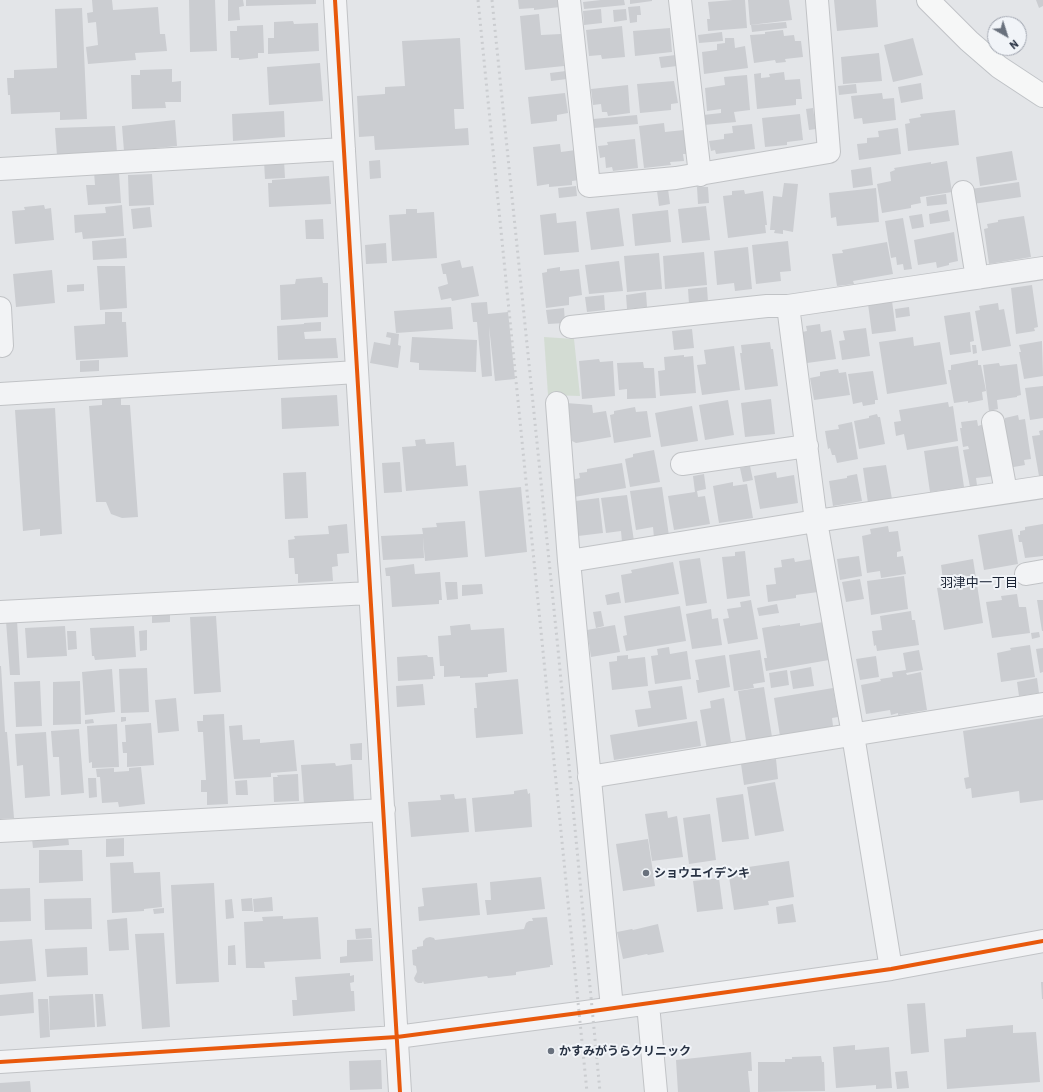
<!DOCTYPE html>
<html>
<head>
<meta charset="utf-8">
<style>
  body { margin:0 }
  #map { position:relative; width:1043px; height:1092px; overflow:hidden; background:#e3e5e8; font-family:Barlow,sans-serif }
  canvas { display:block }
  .north { position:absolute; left:987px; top:16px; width:40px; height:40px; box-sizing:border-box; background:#f1f4f8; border:1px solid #a1a6b0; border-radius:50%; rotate:141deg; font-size:11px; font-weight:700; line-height:16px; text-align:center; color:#283243 }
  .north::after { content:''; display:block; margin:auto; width:14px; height:18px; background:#69717d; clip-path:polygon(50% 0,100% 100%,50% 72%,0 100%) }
</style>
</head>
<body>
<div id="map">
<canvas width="1043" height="1092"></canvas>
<div class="north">N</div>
</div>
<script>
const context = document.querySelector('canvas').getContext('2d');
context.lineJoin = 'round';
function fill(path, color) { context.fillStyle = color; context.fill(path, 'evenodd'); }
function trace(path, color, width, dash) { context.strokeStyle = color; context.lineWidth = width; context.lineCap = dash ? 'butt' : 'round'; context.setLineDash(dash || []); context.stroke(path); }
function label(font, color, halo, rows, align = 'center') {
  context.font = font + ' Barlow,"Noto Sans JP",sans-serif'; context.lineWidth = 4; context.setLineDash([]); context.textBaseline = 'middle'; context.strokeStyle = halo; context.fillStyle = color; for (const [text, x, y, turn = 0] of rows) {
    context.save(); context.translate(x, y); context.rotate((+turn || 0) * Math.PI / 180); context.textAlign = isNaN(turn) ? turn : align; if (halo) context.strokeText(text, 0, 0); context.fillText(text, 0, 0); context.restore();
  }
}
const green = new Path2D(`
  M544,337L574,339L580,396L548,395Z`);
const building = new Path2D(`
  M92,0H112L113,10L158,7L160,34H165L167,51L135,53L136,60L88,64L86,47L98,45L96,22L88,23L87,13L93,12Z
  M189,0H215L217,51L190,52Z
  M228,0H243L244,6L239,7L240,20L228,21Z
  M246,0H316V4L246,6Z
  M518,0H559L560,7L534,10V8L519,9Z
  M601,0H624L625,5L584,9L583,2Z
  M630,0H652V1L630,4Z
  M733,0H745L747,28L708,31L707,19H710L708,2Z
  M748,0H789L792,20L750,25Z
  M834,0H876L878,27L837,31Z
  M1036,0H1043V6L1039,8Z
  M640,6L641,15H637V22L630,23L628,7Z
  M82,8L87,119L60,120V112L11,114L10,95H8L7,78H14V70L57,68L55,9Z
  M601,9L602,23L584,25L583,11Z
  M626,9L627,20L614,22L613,10Z
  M539,14L541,35L561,34L564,66L525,70L520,16Z
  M293,21L294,24L318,23L319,51L268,54V38H274V22Z
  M786,22L787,28L752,32L751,25Z
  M263,25L264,53H258V58L239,60V58H231L230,31H237V26Z
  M622,26L625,57L602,59L601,55L589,56L586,30Z
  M670,28L672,52L635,56L633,31Z
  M783,30L784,36L794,35L795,41H801L803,57L785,59L786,62L776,63L775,60L754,63L750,35L765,34V32Z
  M722,32L723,41L699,43L698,35Z
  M460,38L464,109H454L455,129L468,128L469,145L375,150L374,136L359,137L357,96L385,94V87L405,86L402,41Z
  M725,38H734L735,48L745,46L748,68L704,74L702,52L717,50V44L725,43Z
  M913,38L923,75L893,82L884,45Z
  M879,53L882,81L843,84L841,57Z
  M676,55L677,66L661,68L659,57Z
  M320,63L323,101L269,105L267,67Z
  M172,69V82L181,81V102H165L166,108L132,109L131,75H140V70Z
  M566,71L567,79L551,81L550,73Z
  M784,72L785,80L800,79L802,99H796V105L757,109L754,74L761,73V78L770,77L769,74Z
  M747,75L750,110L734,112L736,122L704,125L703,115L721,113V109L707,111L705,88L725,85L724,77Z
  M674,81L678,103L671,104V110L640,113L637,84Z
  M921,83L923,99L901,103L898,87Z
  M856,84L857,93L839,95L838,86Z
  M628,85L630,113L608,116L607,112H602L601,104L593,105L591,89Z
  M565,93L568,113L557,115V121L531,124L528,97Z
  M882,93L883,99L894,98L896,120L863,124L862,118L854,119L851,96Z
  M813,108L816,129L809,130L806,109Z
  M955,110L959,145L908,151L905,124L910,123L909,119L921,117L920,114Z
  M284,111L285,137L233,141L232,114Z
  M800,114L803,140L787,142V145L765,147L762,118Z
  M637,115L638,124L594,128L593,119Z
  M175,120L177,146L124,151L122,126Z
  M664,123L665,132L684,130L686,154H683L684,161L670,162L671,165L644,168L639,126Z
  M752,124L755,149L716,154L715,150L711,151L709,141L724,139V134L733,133L732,126Z
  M115,126L117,153L57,156L55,128Z
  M898,128L901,154L859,160L857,144L867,143V138L879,137L878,131Z
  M635,139L638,168L613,171L612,167L606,168L605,157L600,158L598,146L608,145L607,142Z
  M560,144L561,152L576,150L579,180L572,181V185L549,187V184L537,186L533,147Z
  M1012,151L1017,180L980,186L976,157Z
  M284,160L285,178L265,179L264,161Z
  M380,160L381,178L370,179L369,161Z
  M947,161L952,192L920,197L921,203L911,205V208L882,213L877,184L891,181L890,172L895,170L894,168L931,162V164Z
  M871,167L873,185L853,188L851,170Z
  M94,172L119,173L121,203L88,205L86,185H95Z
  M152,174L154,205L129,206L128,175Z
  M329,176L331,204L269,207L268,183H272V180Z
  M1019,182L1021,197L973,204L971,189Z
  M784,183L798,184L793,232L783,230V234L774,233L775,230H770L773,196L782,197Z
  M576,186L577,196L559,198L558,188Z
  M697,187H708L709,203L698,204Z
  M876,188L879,222L837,226L836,217L831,218L829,193Z
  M668,189L670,204L659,206L657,191Z
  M744,190L745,194L763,191L767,225H765L766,233L728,238L723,196L732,195V191Z
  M946,194L947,204L927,206L926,197Z
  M44,205L45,209L51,208L54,240L15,244L12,211L25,210L24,207Z
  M122,205L124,236L83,239L82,232L75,233L74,215L106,213L105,207Z
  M706,206L710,240L682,243L678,209Z
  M150,207L152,227L133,229L131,209Z
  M619,208L624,246L591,250L586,212Z
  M406,209H417V213L434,212L437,258L392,261L389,215L406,214Z
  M668,210L671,242L635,246L632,214Z
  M948,210L950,221L930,224L929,214Z
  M556,213L557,223L576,221L579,252L544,255L540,215Z
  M922,214L924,227L912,229L909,216Z
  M1024,216L1031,257L989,264L984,229L988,228L987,224L998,222V220Z
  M903,218L912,269L904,270L903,264L897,265L896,257L891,258L885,221Z
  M323,219L324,239H306L305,220Z
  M954,232L958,261L949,263V265L937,268L936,262L918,265L914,240Z
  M126,238L127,258L93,260L92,241Z
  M788,241L791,271L780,272L781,281L756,284L752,245Z
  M887,242L893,274L853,281L854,284L837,286L832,254L843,253L842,250Z
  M386,243L387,263L366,264L365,245Z
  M748,247L752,289L735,291L734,283L717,285L714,251Z
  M704,252L707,285L665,289L663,256Z
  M659,253L662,289L627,292L624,256Z
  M460,260L462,268L473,266L479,296L452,301L451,298L441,300L438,287L448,284L446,274H443L441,264Z
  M619,261L623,291L589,294L585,265Z
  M97,266H125L127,308L100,310Z
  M560,267V271L579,269L582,295L569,297V305L546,308L542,273L547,272V269Z
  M52,270L55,303L16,307L13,274Z
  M322,277L323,283H328V317L281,320L280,285L295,284L296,279Z
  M84,284V291L67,292V285Z
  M1032,285L1038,327L1034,328L1035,331L1016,334L1011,288Z
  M707,287L708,302L689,304L688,289Z
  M646,292L647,307L627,309L626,295Z
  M604,295L605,310L587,312L585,297Z
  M892,301L896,331L872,334L868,304Z
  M487,302L488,314L508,312L515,379L495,381L489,326L492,376L482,377L477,322H473L471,303Z
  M998,303L999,310L1004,309L1011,346L982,351L975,311L980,310L979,306Z
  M451,307L453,329L396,333L394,311Z
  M909,307L910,316L896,318L895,309Z
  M564,308L565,323L548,324L546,310Z
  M105,312H122V322H126L128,357L76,360L74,326L105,324Z
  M970,312L974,341L970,342L971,352L950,355L944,316Z
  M321,322V331L304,332L305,339L336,338L338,358L278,360L277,326L304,324V323Z
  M820,324L821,332L831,330L836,359L807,363L802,332L807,331L806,326Z
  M866,328L870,356L842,360L839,341L845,340L843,331Z
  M692,329L694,348L674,350L672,331Z
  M387,332L399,334L398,345L401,346L398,368L370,363L374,342L390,345L391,338L386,337Z
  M412,337L477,340L476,372L419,370V363L410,362Z
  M913,337L914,346L940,342L947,384L887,394L879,342Z
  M1042,341L1043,376L1024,379L1019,352H1021L1019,345Z
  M770,342L771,349H773L778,386L745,390L740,353H742L741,345Z
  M972,345H976L977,353L973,354Z
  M734,346L740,390L702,395L697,365L706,364L704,350Z
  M684,355V357L693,356L696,393L660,396L658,371L665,370L664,357Z
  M599,359L600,362L613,361L615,396L582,399L579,361Z
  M99,360V371L80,372V361Z
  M978,360V365H981L986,391L982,392L983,400L968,403V401L954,403L948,370H951V365Z
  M643,362L644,368H654L656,398L627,399V389L619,390L617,363Z
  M999,363L1000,366L1017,364L1021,395L1017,396V397L997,400L998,409L989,411L983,365Z
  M838,369L839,373L846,372L850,395L814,400L810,378L820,376V372Z
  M873,371L878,400H875V404L863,406L862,402L853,404L848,374Z
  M1043,386V418L1030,420L1025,388Z
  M337,395L339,426L282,429L281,398Z
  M121,397V405H130L138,517L122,518L111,514L106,502H96L89,406L102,405V398Z
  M771,399L775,434L745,437L741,403Z
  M728,400L734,435L705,440L699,405Z
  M948,402L949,407L953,406L958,441L907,450L904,434L896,436L894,422L901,421L899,410Z
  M566,403L592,405L593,413L606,411L611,437L576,443L572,441Z
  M692,406L698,441L661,447L655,413Z
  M635,407L636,412L647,411L651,437L614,443L610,415L614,414V411Z
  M55,408L62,534L40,536V529L23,531L15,410Z
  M877,414L878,417H880L885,444L859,449L854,421L869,418V416Z
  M1018,415L1019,420L1025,419L1031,459L1024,460L1025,465L1008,468L1001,422L1005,421V418Z
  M977,420L978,426L984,424L993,476L976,478L977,485L970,487L963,450L969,449L968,446L963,447L960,428H962L961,422Z
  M852,422L858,459L837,463L835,455H832L830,448L828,449L825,431L839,429L838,425Z
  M1043,430V475L1039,476L1032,436L1040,435L1039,431Z
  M425,439L426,444L454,442L456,466L466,465L468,486L406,491L402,447L416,446L415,440Z
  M958,446L964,487L930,492L924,451Z
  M654,450L660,482L630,487L625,459L633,457V454Z
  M400,462L402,492L384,493L382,463Z
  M622,463L626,488L574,497L571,480L580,478L579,473L587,472V469Z
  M886,465L892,499L868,503L863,468Z
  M750,466L753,480L743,482L740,468Z
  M306,472L308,518L285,519L283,473Z
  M776,472L777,478L794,475L798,503L760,509L754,476Z
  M704,474L706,489L697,491L698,497L705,496L710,524L674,530L668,496L695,492L693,476Z
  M857,474L862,501L833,506L829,481L847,478V476Z
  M733,482V486L747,484L753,518L719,523L713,486Z
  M521,487L527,552L485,557L479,491Z
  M662,487L669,536L654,538L653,527L636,530L630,491Z
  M627,495L634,541L622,542L621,531L606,533L601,498Z
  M599,498L603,533L578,536L575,501Z
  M465,521L468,557L425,561L423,537L424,558L383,560L381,536L423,534L422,528L437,527L436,523Z
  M347,524L349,553L337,554L338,566L332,567L333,581L298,583V574H295L294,558H289L288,540L295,539L294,536L329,534L328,526Z
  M1043,524V556L1025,558L1022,542H1019L1018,535H1020V531L1025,530V527Z
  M888,526L889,532L898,531L901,551L897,552V557L903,556L906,574L881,578L880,571L867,573L862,536L871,534L870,529Z
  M1012,529L1018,564L984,570L978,535Z
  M745,551L750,596L727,599L722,557L735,556V552Z
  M859,556L862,576L840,580L837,559Z
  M700,558L707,603L686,606L679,561Z
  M794,558L795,562L813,559L818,592L796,595V598L768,602L766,585L776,584L774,568L782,567L781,560Z
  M973,559L983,623L944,630L937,588L944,587L941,565Z
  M673,562L679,594L625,603L621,575L632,573L631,570Z
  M414,564L415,574L440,572L442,600H439V604L392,607L390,576H386L385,568Z
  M904,576L908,609L871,615L867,581Z
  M860,579L864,599L846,602L842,582Z
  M445,582H457L458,599L447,600Z
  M482,584L483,594L462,596V585Z
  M619,592L621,603L607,605L605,595Z
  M1017,594L1019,607H1026L1030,633L992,638L986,602L1002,600L1001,596Z
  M751,600L758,639L728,644L723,619L729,618L727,609L741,607L740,602Z
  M1037,600H1043V631H1042Z
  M777,604L779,613L759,616L757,608Z
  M680,606L686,641L626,651L623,636L627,635L624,616Z
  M711,609L712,619L718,618L722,645L692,649L686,614Z
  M601,611L604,626L596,628L593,612Z
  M911,611L912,620H915L919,645L877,651L876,645L874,646L872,631L882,630L880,616Z
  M170,613V622L152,623V614Z
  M216,616L221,692L194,694L190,617Z
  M17,620L20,675H10L6,621Z
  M823,622L829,660L766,671L764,658H767L762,628L780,625V626L800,623V626Z
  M470,624L471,630L504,628L507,672L488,674V677L460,678V676L444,677V666H440L438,636L451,635L450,626Z
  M615,625L620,652L591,657L587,630Z
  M65,626L67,656L27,658L25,628Z
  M134,626L136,657L95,660L94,656H92L90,628Z
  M147,630V650L140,651L139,631Z
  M67,631H76L77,649L68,650Z
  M1039,632L1040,637L1032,639L1031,633Z
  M1030,645L1035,677L1001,682L997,653L1011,650L1010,648Z
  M669,647L670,654L687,651L691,679L655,684L651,656L658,655L657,649Z
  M1043,648V672L1040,673L1036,649Z
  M760,650L765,682L753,684L754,688L734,691L729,655Z
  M919,650L923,670L906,673L907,675L921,672L927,710L898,715V713L891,715L890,710L866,714L861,685L881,681L880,679L893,677L892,672L906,670L903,653Z
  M427,655L428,657H433L435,676H433V679L398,681L397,657Z
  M628,655V659L645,657L648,686L612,690L609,662L617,661V656Z
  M725,655L730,687L698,693L696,680H699L695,660Z
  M876,656L879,677L860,680L856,659Z
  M0,666H1L5,732H7L14,818L0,819Z
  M811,667L814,686L793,689L790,671Z
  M147,668L149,712L121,713L119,669Z
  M112,669L115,712L85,715L82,672Z
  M787,670L789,685L771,688L769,673Z
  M1037,678L1039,693L1019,696L1017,682Z
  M518,679L523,734L476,738L474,708H477L475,683Z
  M40,681L42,726L16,727L14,682Z
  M80,681L81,724L53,725V682Z
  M423,684L425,705L397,707L396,686Z
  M682,686L687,719L638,727L635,710L651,708L648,691Z
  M764,687L772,737L750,741L746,740L738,691Z
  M833,688L838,717L832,718L833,726L780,736L774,698Z
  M176,698L179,731L158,733L155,700Z
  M724,698L731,742L719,745V747L707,749L700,710L711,708L710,701Z
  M224,714L228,804L207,805V792H201V780H206L203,732H198L197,721H203V715Z
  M121,717H126V721L121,722Z
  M1043,718V800L1020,803L1019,791L972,798L971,788L966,789L964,778L969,777L963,731Z
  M93,719L94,723L85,724V720Z
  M697,721L701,746L614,760L610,735Z
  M151,723L154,765L127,767V753H123L122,742H126L125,725Z
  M117,724L119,767L92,768V762L89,763L87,726Z
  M242,725L243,740L260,739V743L294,740L297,771L271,773V777L234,779L229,726Z
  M79,729L84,793L61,795L59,757H53L51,731Z
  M46,732L50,796L25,798L23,765L17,766L15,734Z
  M362,743V760H351L350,744Z
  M776,759L778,779L744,785L741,764Z
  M335,763L336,766L352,764L354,801L304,804L301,765Z
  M141,767L145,804L119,807L118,802L102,803L100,777H97L96,769L114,768V772L129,771V768Z
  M298,774L299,801L274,802L273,777H278L277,775Z
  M88,778H96L97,797L89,798Z
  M247,780L248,795H236L235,781Z
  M775,782L784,831L755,836L747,787Z
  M527,789L528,794L530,793L532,827L475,832L472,798L514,794V791Z
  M454,794L455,799L466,798L469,832L411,837L408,802L441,800L440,795Z
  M743,794L749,839L722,842L716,798Z
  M667,811L668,818L677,816L683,857L652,861L645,814Z
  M710,814L716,860L689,864L683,818Z
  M68,836L69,845L33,848L32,839Z
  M124,838V856L106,857V839Z
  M648,839L655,886L623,891L616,844Z
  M39,850H82L83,881L39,883Z
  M789,861L794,897L768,901L769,905L734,910L728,870Z
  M133,862L134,873L160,872L162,907L144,909V911L112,913L110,863Z
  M541,877L545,909L487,915L485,900H491L490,882Z
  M719,878L723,909L697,912L693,881Z
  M214,883L219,982L176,984L171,885Z
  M477,883L480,915L419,921L418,907L424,906L422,888Z
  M30,888L31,921L0,922V889Z
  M272,897L273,911L254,912L253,899Z
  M91,898L92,929L45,930L44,899Z
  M252,898L253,911H242L241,899Z
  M232,899L234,918L226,919L225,900Z
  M793,904L796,922L778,924L776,907Z
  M164,908V913L154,914L153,909Z
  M283,916V919L318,917L321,959L264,962L265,968H246L244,922L263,921L262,917Z
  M547,917L553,965H550V967L516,972V975L488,978L487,976L424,984L423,981L422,983H418L415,981L414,978L417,972L416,966L413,965L412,950L417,949V947L423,946V941L426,938L430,937L434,938L435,940L524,929L526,923L529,921H533L532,918Z
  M127,918L129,950L109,951L107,920Z
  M658,924L664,952L648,955L647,954L623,959L617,932L632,929L633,930Z
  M371,928L372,938L356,939L355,929Z
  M164,933L170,1027L142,1029L135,934Z
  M32,939L36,981L0,984V941Z
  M372,939L373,961L340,963V957L347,956V940Z
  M235,945L236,965H228V946Z
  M87,947L88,975L47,977L45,949Z
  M350,973V976L354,975V982L350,983L351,991H354L355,1011L293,1016L292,1000H297L295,977Z
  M1041,982H1043V999H1042Z
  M33,992L34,1013L0,1016V995Z
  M93,994L95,1027L50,1030L49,996Z
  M95,994H103L106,1026L97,1027Z
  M38,999H48L50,1037L40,1038Z
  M925,1003L929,1052L911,1054L907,1004Z
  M1013,1025V1033L1036,1032L1040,1082L947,1089L944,1039L966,1037V1029Z
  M855,1045V1050L889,1047L892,1088L876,1089V1085L836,1088L833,1047Z
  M751,1052L752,1071H748L750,1092H678L676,1060Z
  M821,1056L822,1062H824L825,1091L758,1092V1062H785V1059H792V1057Z
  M381,1060L382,1089L350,1090L349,1061Z
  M907,1071L909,1088L897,1089L895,1072Z
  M30,1081L31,1092H0V1083Z`);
const minor = new Path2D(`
  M335,0L400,1092
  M569,0L589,186L676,178L829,152L817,0
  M680,0L700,175
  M0,169L344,149
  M963,192L977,278
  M788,306L1043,268
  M0,308L2,346
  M571,327L767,306H788L816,521L853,735L891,969
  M0,394L357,372
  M557,403L569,561L612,1008
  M993,422L1006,492
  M682,464L807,446
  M569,561L816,521L1043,487
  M1026,574L1043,571
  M0,612L370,593
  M589,777L1043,704
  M0,831L384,810
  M648,1004L656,1092
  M0,1062L397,1037L579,1013L891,969L1043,941`);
const major = new Path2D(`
  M928,0L969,41L999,67L1043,96`);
const rail = new Path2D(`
  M478,0L587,1092
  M492,0L558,649L600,1092`);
const cycleway = new Path2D(`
  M335,0L400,1092
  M0,1062L397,1037L579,1013L891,969L1043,941`);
const markers = [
  [646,873,4,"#69717d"],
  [551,1051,4,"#69717d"]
];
const poiNames = [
  ["ショウエイデンキ",654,873],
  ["かすみがうらクリニック",559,1051]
];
const neighbourhoodNames = [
  ["羽津中一丁目",979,583]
];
fill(green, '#d3dcd3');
fill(building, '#cbcdd1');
trace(minor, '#c1c3c6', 24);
trace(major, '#bfc2c6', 24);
trace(minor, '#f2f3f5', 22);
trace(major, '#f6f7f7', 22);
trace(rail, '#cbcdd0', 3, [2, 4]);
trace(cycleway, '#e8590c', 4);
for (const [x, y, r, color] of markers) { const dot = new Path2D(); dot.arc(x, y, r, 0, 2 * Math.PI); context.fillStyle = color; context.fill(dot); trace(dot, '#f1f4f8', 1.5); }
label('bold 12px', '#283243', '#f1f4f8', poiNames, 'left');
label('13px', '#1a2334', '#f1f4f8', neighbourhoodNames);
</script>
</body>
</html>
